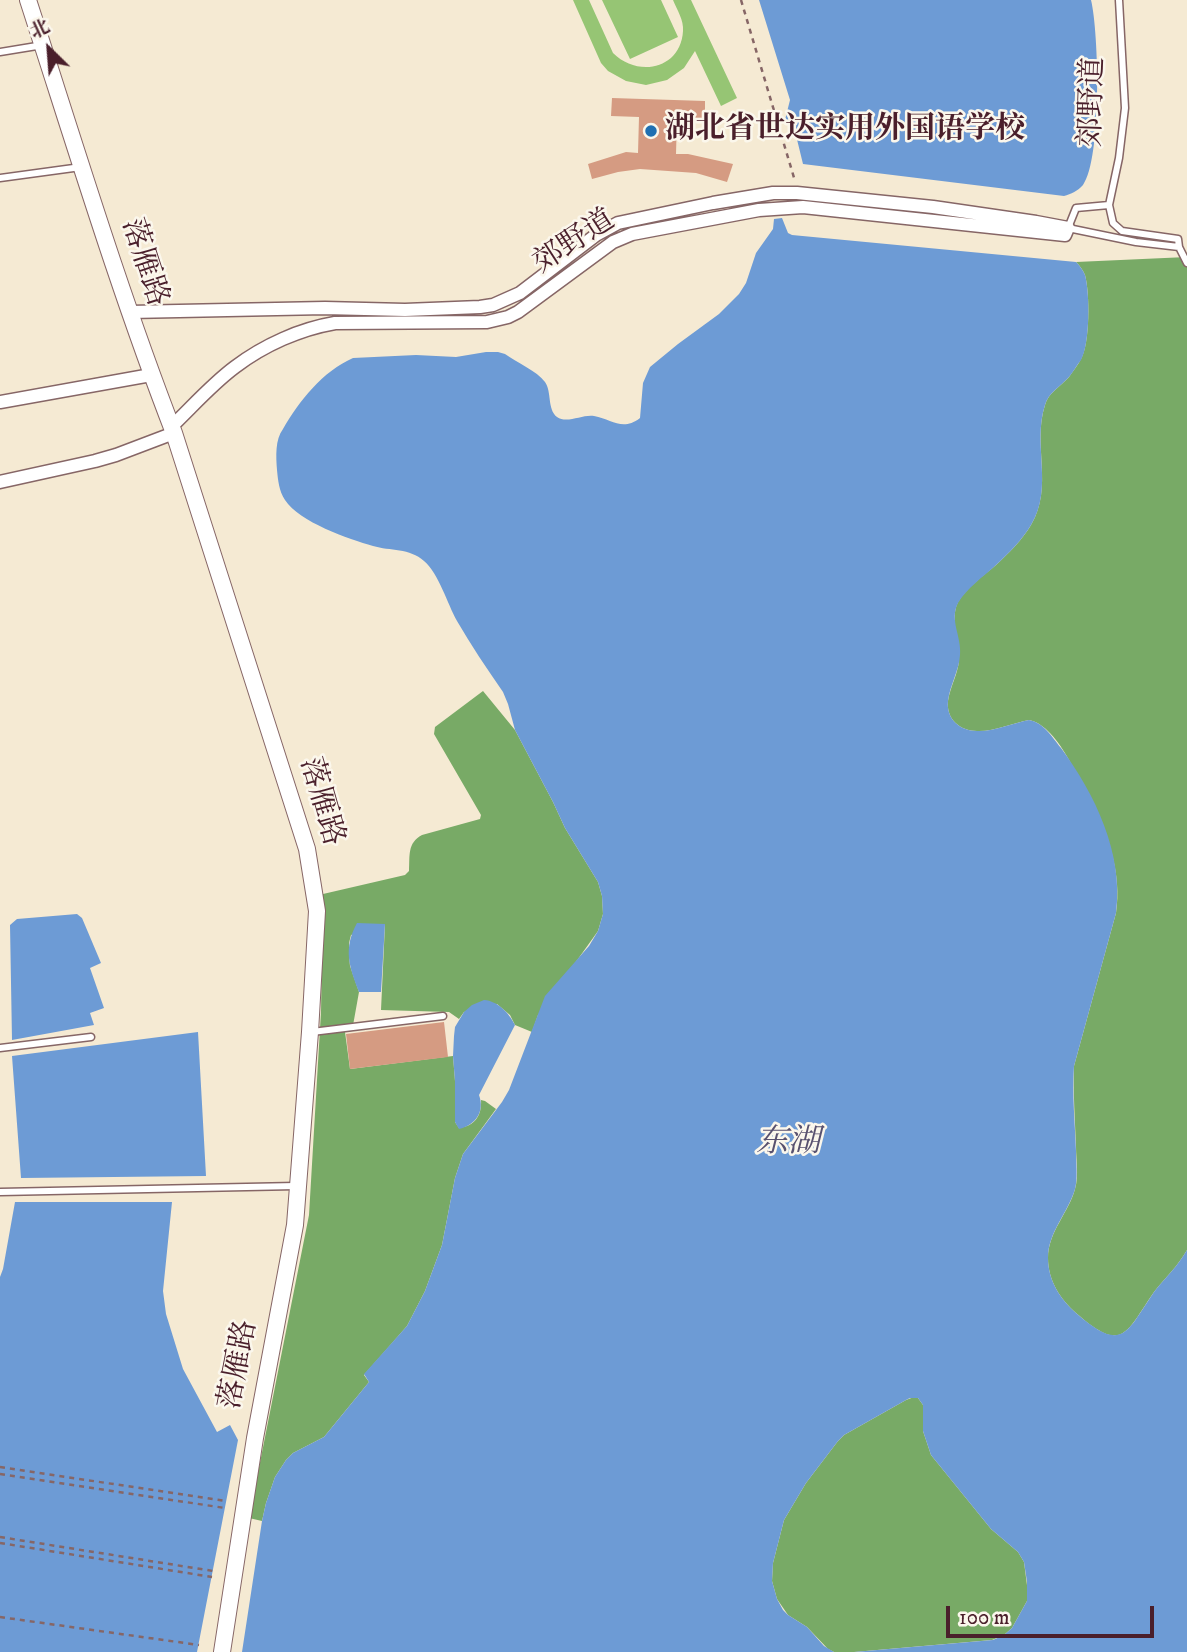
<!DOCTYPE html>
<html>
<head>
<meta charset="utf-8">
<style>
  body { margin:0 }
  #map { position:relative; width:1187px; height:1652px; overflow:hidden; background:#f5ead3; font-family:"IM FELL DW Pica","Noto Serif SC",serif }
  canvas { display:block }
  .north { position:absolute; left:14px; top:14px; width:70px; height:70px; -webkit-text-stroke:5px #fbf7ec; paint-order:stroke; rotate:335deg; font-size:19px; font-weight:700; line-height:28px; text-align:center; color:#4a1f2b }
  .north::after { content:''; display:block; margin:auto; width:24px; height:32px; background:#4a1f2b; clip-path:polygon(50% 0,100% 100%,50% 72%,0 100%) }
  .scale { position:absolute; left:946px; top:1606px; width:208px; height:32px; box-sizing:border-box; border:4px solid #4a1f2b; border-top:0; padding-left:9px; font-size:21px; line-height:24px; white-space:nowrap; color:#4a1f2b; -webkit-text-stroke:5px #fbf7ec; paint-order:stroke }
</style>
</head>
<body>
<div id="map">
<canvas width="1187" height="1652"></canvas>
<div class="north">北</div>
<div class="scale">100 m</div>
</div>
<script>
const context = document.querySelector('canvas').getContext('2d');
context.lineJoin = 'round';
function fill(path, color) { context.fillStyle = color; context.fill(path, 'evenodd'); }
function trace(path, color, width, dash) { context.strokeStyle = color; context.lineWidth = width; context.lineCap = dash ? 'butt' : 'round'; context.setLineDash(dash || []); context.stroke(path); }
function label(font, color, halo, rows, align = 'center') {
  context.font = font + ' "IM FELL DW Pica","Noto Serif SC",serif'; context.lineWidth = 5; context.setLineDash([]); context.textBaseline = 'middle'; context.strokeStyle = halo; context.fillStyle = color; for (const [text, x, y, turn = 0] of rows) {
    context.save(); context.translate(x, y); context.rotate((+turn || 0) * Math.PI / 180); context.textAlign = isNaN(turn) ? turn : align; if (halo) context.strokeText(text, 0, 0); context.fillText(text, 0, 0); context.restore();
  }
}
const green = new Path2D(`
  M573,0H589L613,53C638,78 681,69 683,31C684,20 677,10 673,0H691L737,98L721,106L695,51L684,68L667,80L646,85L626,81L608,71L601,63Z
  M602,0H661L678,37L630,59Z`);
const forest = new Path2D(`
  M1187,257V1250C1178,1266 1165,1278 1154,1292C1125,1334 1123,1354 1076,1313C1060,1299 1048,1280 1048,1258C1048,1232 1069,1212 1075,1189C1079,1176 1076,1159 1076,1146C1075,1119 1073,1093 1074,1066L1116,913C1119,893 1117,874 1112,854C1109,841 1101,828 1095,815C1083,789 1060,726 1029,720C1013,723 993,732 977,731C960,731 946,719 948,701C950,687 958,674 959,660C959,643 950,617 958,602C967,587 983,576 996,565C1008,554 1023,539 1031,525C1054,486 1032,445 1045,405C1048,393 1061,386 1069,377C1073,371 1078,365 1081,359C1090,344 1090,293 1085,275C1083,270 1080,266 1076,262Z
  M483,691L515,730L553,802L565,828L598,882L602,896L603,914L598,931L538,1015L532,1032L515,1025L510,1015L497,1004L464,1012L459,1019L449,1012L381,1010L385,924L351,935L349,943V956L350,966L359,992L352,1031L345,1032L350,1069L453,1056L455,1081V1122L459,1128C475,1126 482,1115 481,1100L485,1101L496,1109L463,1154L455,1178L442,1245L425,1291L407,1326L364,1375L369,1382L324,1437L293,1453L286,1460L275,1477L266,1503L262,1521L249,1518L309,1215L321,1012L323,894L405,875L409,871C410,856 407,843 422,835L480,819L481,815L434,734L435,727Z
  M914,1397L918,1398L923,1405V1431L931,1455L991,1529L1018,1552L1024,1562L1028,1593L1027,1601L1012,1628L1004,1635L992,1640L854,1652H834L828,1649L807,1627L788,1615L777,1599L772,1581L773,1563L784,1520L806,1483L838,1441L844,1435L906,1400Z`);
const water = new Path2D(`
  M759,0H1091C1099,33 1102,159 1083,185C1078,191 1071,194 1064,196L803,164L792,119L785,120L790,100Z
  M782,218L788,233L792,235L1076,262C1080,266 1083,270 1085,275C1090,293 1090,344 1081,360C1077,365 1073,372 1069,377C1061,386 1048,393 1045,405C1032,445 1054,487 1031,525C1023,539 1008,554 996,565C983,577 967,588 958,603C949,620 962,637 960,655C959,671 950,685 948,701C946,719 960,731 977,731C993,732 1013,723 1029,720C1044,723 1052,737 1061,748C1095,794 1124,854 1116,913L1074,1066C1072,1094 1075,1123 1076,1151C1076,1163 1078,1178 1075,1189C1068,1213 1048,1232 1048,1258C1048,1280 1060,1299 1076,1313C1123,1354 1126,1333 1154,1292C1165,1278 1178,1266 1187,1250V1652H854L993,1640L1004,1635L1012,1628L1027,1601V1582L1024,1562L1018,1552L991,1529L931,1455L923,1431V1405L918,1398H910L906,1400L844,1435L838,1441L806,1483L784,1520L773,1563L772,1581L777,1599L783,1610L788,1615L807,1627L824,1646L834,1652H242L262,1521L266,1503L275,1477L286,1460L293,1453L324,1437L369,1382L364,1374L407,1326L425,1291L442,1245L455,1178L463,1154L502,1102L509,1090L545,996L589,946L598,931L603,914L602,896L598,882L565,828L553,802L515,730L508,704L503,692C487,669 471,645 457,621C447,603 439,574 424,561C410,548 390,551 373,546C349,539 299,522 285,500C279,491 278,480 277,470C276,456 275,440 283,429C299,401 323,371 353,358L416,355L456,357L486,352H498L505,354C516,362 537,371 545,382C552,392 547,409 557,417C567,424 583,414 594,416C612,419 622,432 640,418L643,383L650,367L678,344L719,314L739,294L746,283L756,253L773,229L774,219Z
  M77,914L82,918L101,963L90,968L104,1008L90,1013L94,1025L12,1040L10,925L17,919Z
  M357,923L385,924L381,992H359C349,966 343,949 357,923Z
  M484,1000C498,1001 509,1013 515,1025L479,1095C485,1111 476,1125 459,1129L455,1122V1081L453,1056L454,1036L455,1027L464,1012L472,1005Z
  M198,1032L206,1176L21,1178L12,1056Z
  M15,1202H172L163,1291L166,1314L183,1369L217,1432L230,1425L238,1440L197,1652H0V1277L3,1269Z`);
const building = new Path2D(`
  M612,98L705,101V119L677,118L676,154H688L733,164L727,182L696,173L640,169L618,172L592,179L588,164L626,152L638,153L639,117L611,116Z
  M444,1022L448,1057L350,1069L346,1034Z`);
const path = new Path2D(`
  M741,0L795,181
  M0,1467L226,1501
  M0,1474L225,1508
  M0,1537L213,1571
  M0,1543L212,1577
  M0,1617L199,1645`);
const service = new Path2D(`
  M1119,0L1125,108L1119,158L1109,205L1076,208L1068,228L1136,242L1179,247L1187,263
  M0,52L43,45
  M0,178L81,167
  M1109,205L1113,223L1122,231L1178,239L1179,247
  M312,1032L443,1016
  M0,1048L91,1037
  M0,1192L296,1186`);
const minor = new Path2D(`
  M130,312L325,308L405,310L480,307L493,305L520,293L596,235L618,223L713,203L773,193H797L933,207L1036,222L1068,228L1065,235L803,207L759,210L632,234L613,242L518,312L508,317L487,322L335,323C300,329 264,345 235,367C212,384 192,407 171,427
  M0,402L151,375
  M0,482L95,461L116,455L174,433`);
const tertiary = new Path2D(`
  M28,0C75,145 119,291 174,433L307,849L317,911L310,1032L295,1225L255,1438L222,1652`);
const markers = [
  [651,131,7,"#1f6fb2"]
];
const streetNames = [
  ["郊野道",1094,102,-88],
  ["郊野道",575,243,-33],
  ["落雁路",143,263,72],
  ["落雁路",320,802,74],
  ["落雁路",240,1365,-79]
];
const poiNames = [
  ["湖北省世达实用外国语学校",665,131]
];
const waterNames = [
  ["东湖",788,1144]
];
fill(green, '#96c574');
fill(forest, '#78aa66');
fill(water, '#6d9bd5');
fill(building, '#d59b82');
trace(service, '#866666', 9);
trace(minor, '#866666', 15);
trace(tertiary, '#866666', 18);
trace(path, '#866666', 2.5, [5, 5]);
trace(service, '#fff', 6);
trace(minor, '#fff', 12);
trace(tertiary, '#fff', 16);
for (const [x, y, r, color] of markers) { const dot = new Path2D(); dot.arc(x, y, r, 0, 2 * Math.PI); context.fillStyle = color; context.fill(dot); trace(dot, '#fbf7ec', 2.5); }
label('30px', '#4a1f2b', '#fbf7ec', streetNames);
label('bold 30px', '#4a1f2b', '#fbf7ec', poiNames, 'left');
label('italic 32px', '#58516f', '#fbf7ec', waterNames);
</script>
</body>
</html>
